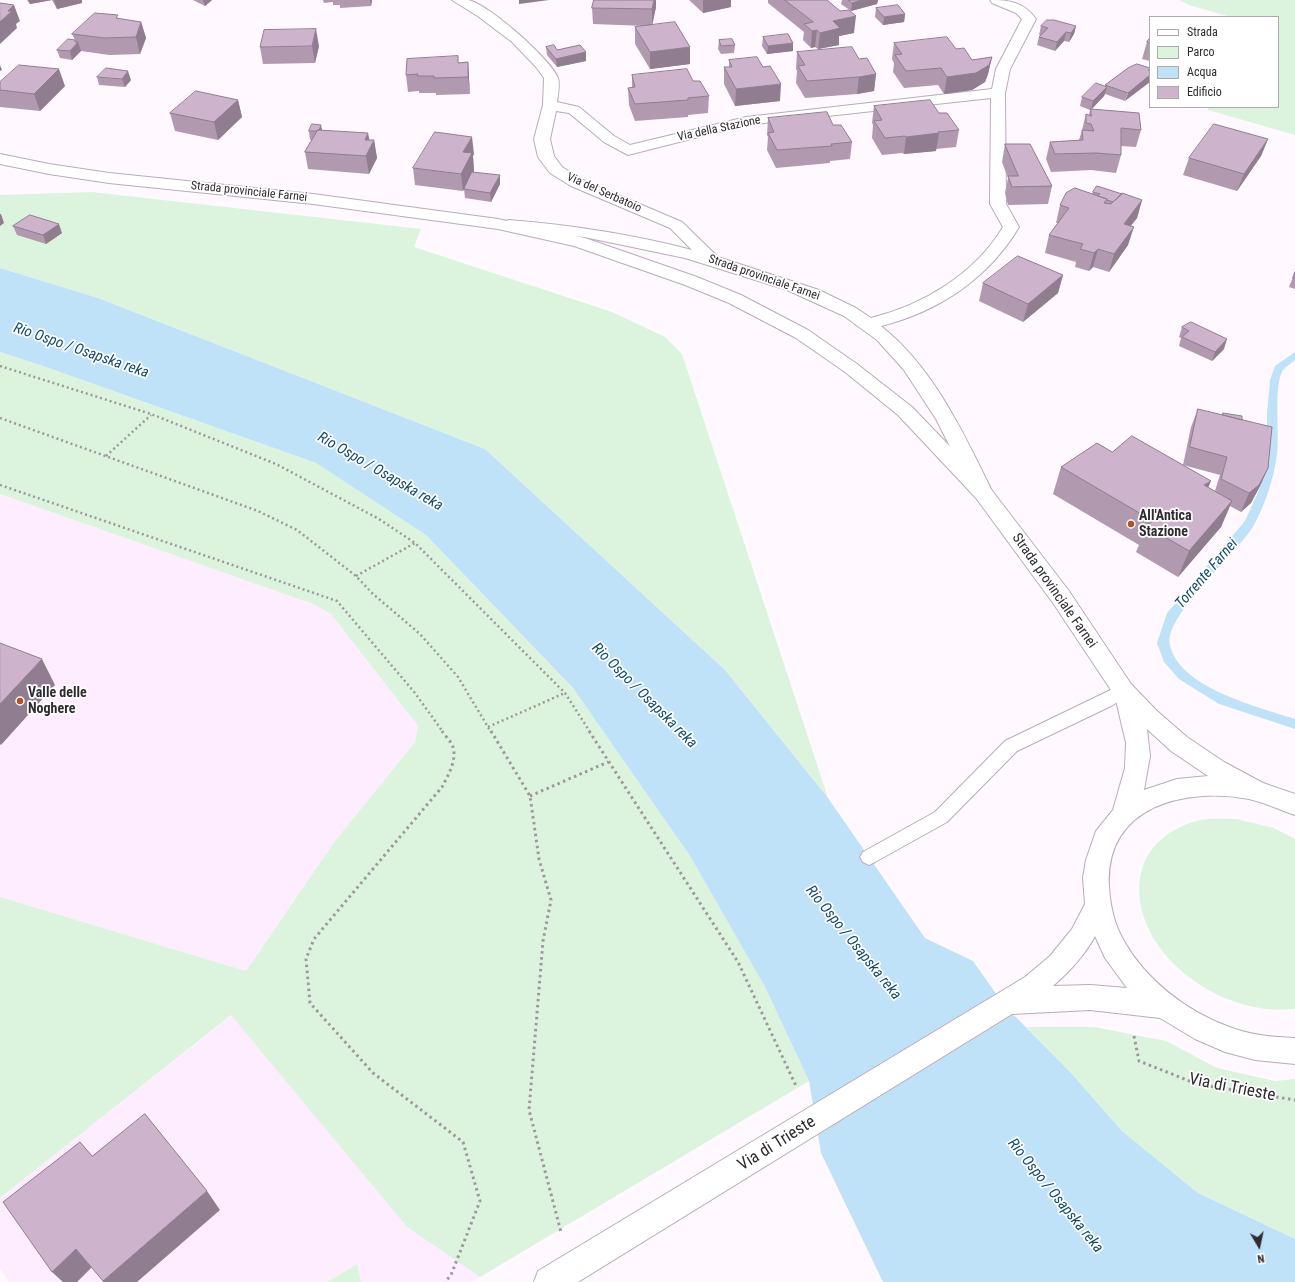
<!DOCTYPE html>
<html>
<head>
<meta charset="utf-8">
<style>
  body { margin:0 }
  #map { position:relative; width:1295px; height:1282px; overflow:hidden; background:#fff8ff; font-family:"Roboto Condensed",sans-serif }
  canvas { display:block }
  .legend { position:absolute; left:1149px; top:16px; width:130px; height:92px; box-sizing:border-box; background:#fff; border:1px solid #acaaac; margin:0; padding:5px 7px; list-style:none; font-size:12px; color:#2f2a2f }
  .legend li { display:flex; align-items:center; gap:8px; height:20px }
  .legend b { width:20px; border:1px solid #acaaac }
  .north { position:absolute; left:1239px; top:1226px; width:40px; height:40px; -webkit-text-stroke:3px #fff; paint-order:stroke; rotate:171deg; font-size:11px; font-weight:700; line-height:16px; text-align:center; color:#2f2a2f }
  .north::after { content:''; display:block; margin:auto; width:14px; height:18px; background:#2f2a2f; clip-path:polygon(50% 0,100% 100%,50% 72%,0 100%) }
</style>
</head>
<body>
<div id="map">
<canvas width="1295" height="1282"></canvas>
<ul class="legend">
<li><b style="height:5px;background:#fff"></b>Strada</li>
<li><b style="height:11px;background:#dcf4dd"></b>Parco</li>
<li><b style="height:11px;background:#c0e2f9"></b>Acqua</li>
<li><b style="height:11px;background:#ceb3cd"></b>Edificio</li>
</ul>
<div class="north">N</div>
</div>
<script>
const context = document.querySelector('canvas').getContext('2d');
context.lineJoin = 'round';
function fill(path, color) { context.fillStyle = color; context.fill(path, 'evenodd'); }
function trace(path, color, width, dash) { context.strokeStyle = color; context.lineWidth = width; context.lineCap = dash ? 'butt' : 'round'; context.setLineDash(dash || []); context.stroke(path); }
function label(font, color, halo, rows, align = 'center') {
  context.font = font + ' "Roboto Condensed",sans-serif'; context.lineWidth = 3.5; context.setLineDash([]); context.textBaseline = 'middle'; context.strokeStyle = halo; context.fillStyle = color; for (const [text, x, y, turn = 0] of rows) {
    context.save(); context.translate(x, y); context.rotate((+turn || 0) * Math.PI / 180); context.textAlign = isNaN(turn) ? turn : align; if (halo) context.strokeText(text, 0, 0); context.fillText(text, 0, 0); context.restore();
  }
}
const built = new Path2D(`
  M0,494L313,604L331,614L418,726L415,742L335,841L246,971L0,897Z
  M232,1015L407,1227L480,1277L472,1282H361L356,1264L327,1282H9L0,1269V1198Z`);
const green = new Path2D(`
  M1179,0H1295V135L1208,110L1209,107H1278V17H1231L1189,5Z
  M92,192L421,229L414,247L612,312L665,337L682,354L828,798L725,670L485,449L98,298L0,268V195Z
  M0,352L43,366L316,463L426,535L573,688L690,856L765,987L809,1081L480,1277L407,1227L231,1015L0,1198V897L246,971L335,841L415,742L418,726L331,614L313,604L0,494Z
  M1236,819L1274,828L1295,839V1009C1250,1014 1203,994 1172,962C1124,912 1125,839 1200,820C1211,818 1225,819 1236,819Z
  M1026,1027H1094L1166,1041L1217,1068L1275,1081L1295,1079V1239L1198,1193L1122,1131L1071,1073Z
  M357,1264L361,1282H327Z`);
const water = new Path2D(`
  M0,268L98,298L485,449L725,670L828,798L925,938L973,961L1004,1005L1071,1073L1122,1131L1198,1193L1295,1239V1282H883L821,1153L809,1081L765,987L690,856L573,688L426,535L316,463L43,366L0,352Z`);
const stream = new Path2D(`
  M1295,352V360C1292,363 1286,366 1283,370C1273,386 1280,434 1277,454C1274,478 1266,502 1255,523C1241,551 1163,615 1170,645C1179,688 1259,707 1295,719V729L1219,704L1179,679L1164,662L1157,643L1167,613L1245,521L1259,490L1267,453V413L1270,380L1275,366Z`);
const pathFar1 = new Path2D(`
  M0,366L151,414L276,464L379,519L415,543L565,693L590,732
  M0,418L258,511L297,530L356,576L373,594L420,634L458,677L491,732
  M106,456L151,415
  M0,485L337,601L415,693L443,732
  M356,576L415,543
  M488,727L565,693`);
const path = new Path2D(`
  M442,731C445,736 451,741 453,747C457,760 448,776 442,787L314,939L306,959L310,1003L373,1073L463,1142L480,1201L451,1275L445,1282
  M491,731L530,796L539,859L551,900L543,941L529,1110L561,1232
  M589,731L738,962L797,1088
  M530,796L608,762
  M1134,1036L1139,1061L1197,1084L1295,1100`);
const lane = new Path2D(`
  M1123,684L1129,685L1131,690L1129,695L1111,706L1017,751L947,822L875,862L869,865L863,862L860,857L863,852L935,812L1005,741Z`);
const street = new Path2D(`
  M452,0C457,0 463,0 468,0C487,3 551,59 558,78C560,84 558,95 557,102L579,107L614,136L630,145L746,117L992,89L996,69L1022,19L1016,13L992,3L990,0C1009,0 1024,2 1036,19L1010,69L1005,93L1006,204L1019,227C989,278 938,312 881,326C934,368 964,434 993,493L990,498L983,500L976,498L936,419L904,370L877,340L844,316L787,290L685,258L584,237L503,228L501,225L503,222L509,220C571,225 631,234 692,250L670,228L571,186L550,173L538,157L534,139L543,105L544,78L536,67L512,42L479,17ZM991,98L990,204L1003,227C975,274 923,305 871,318L856,308L819,290L718,257L682,222L583,180L562,167L554,156L550,139L556,111L569,113L604,142L628,155L746,125Z`);
const secondary = new Path2D(`
  M0,154L49,164L109,173L313,194L498,219L585,238L697,277L741,295L808,330L857,364L912,407L990,488L1069,591L1131,684L1157,711L1187,737L1224,762L1263,783L1295,794V815C1280,810 1266,803 1249,799C1186,787 1105,805 1109,886C1110,905 1114,924 1124,941C1145,979 1186,1011 1227,1026C1248,1035 1272,1037 1295,1038V1064L1255,1060L1225,1052L1195,1039L1160,1018L1090,1010L1012,1014L578,1282H534L538,1271L1025,977L1050,956L1072,929L1085,904L1083,878L1086,860L1096,831L1113,810L1125,768L1126,743L1115,696L1053,603L976,498L898,415L845,372L796,338L729,303L685,285L574,246L498,229L313,204L109,183L49,174L0,164ZM1147,729L1171,751L1208,776L1177,779L1144,790L1150,756ZM1095,936L1105,958L1127,988L1090,985L1053,986C1069,972 1085,955 1095,936Z`);
const wall = new Path2D(`
  M27,0H82V3L57,9L52,0L30,4Z
  M193,0H212L205,6Z
  M323,0H372L371,6L340,8V5H333V2L324,3Z
  M594,0H656V7L652,25L690,64L650,69L635,44V27L646,26L593,24L592,8Z
  M689,0H731V7L703,13Z
  M768,0H827L854,33L839,36V45L818,49L815,47L811,48L803,40L804,32L768,3Z
  M842,0H878L877,4L851,11L841,4Z
  M876,8L905,14L904,22L883,25L875,17Z
  M119,19L141,22L146,38L140,54L109,55L81,51L72,60L60,58L57,50L75,40L72,34Z
  M1041,26H1076L1074,34L1069,42L1064,41L1055,51L1037,45L1039,37L1040,35H1039Z
  M763,37L793,51L767,54L762,46Z
  M1150,38V61L1142,59L1147,42Z
  M719,40L735,45L734,53L721,54L718,49Z
  M894,43L956,49L972,60L992,57L988,74L985,82L972,90L944,94L938,85L904,88L893,72L894,63L892,59Z
  M319,46L315,63L263,64L260,47Z
  M546,47L557,50L586,52V61L557,67L547,55Z
  M797,52L859,59L876,74L874,91L857,94L805,98L796,83L797,71L796,69Z
  M729,60L780,101L735,106L724,84V67H729Z
  M468,62L469,79L470,94L436,95V93H419V91L408,92L406,75L459,63Z
  M1137,64L1125,101L1105,94L1104,96L1091,109L1141,130L1136,147L1121,146V155L1116,173L1091,170L1051,172L1046,159L1050,142L1079,140L1082,130L1086,114L1089,115L1090,110L1080,106L1082,97L1105,86V85Z
  M632,75L693,81L709,96L708,113L688,115V117L635,121L629,105L628,88L632,87Z
  M97,77L131,80L125,87L99,85Z
  M0,82L65,86L40,111L0,107Z
  M238,100L242,117L218,140L175,131L170,113Z
  M874,106L939,113L959,130L956,147L936,149V151L904,154L902,153L882,155L872,138L873,125L872,123Z
  M768,118L833,125L852,142L850,159L830,161V163L776,168L767,150L768,137L767,135Z
  M322,130L369,140H374L377,158L369,174L308,169L305,152L312,140H310L309,131Z
  M1268,139L1261,156L1237,191L1183,175L1189,158Z
  M1005,144L1052,186L1048,204L1008,205L1005,193L1008,178L1002,162Z
  M474,154L473,156L474,171L473,172L500,184L491,202L465,198L464,189L463,191L415,185L413,168Z
  M1093,192L1142,200L1137,218L1131,226L1128,245L1109,272L1093,267L1089,271L1075,267L1076,262L1045,253L1049,235L1058,223H1056L1060,205L1092,194Z
  M13,226L62,233L46,244L17,235Z
  M1295,272V289L1289,287Z
  M1063,275L1058,293L1023,322L979,301L983,283Z
  M1182,327L1224,349L1212,361L1179,346L1181,338L1179,337Z
  M1198,409L1242,420L1268,468L1260,486L1251,503L1241,512L1230,506L1221,527L1178,577L1136,552L1139,545L1053,494L1061,467L1112,452L1183,465L1191,427ZM1183,465L1220,475L1215,491L1208,487Z`);
const shadedWall = new Path2D(`
  M28,0H52L30,4Z
  M54,0H82V3L57,9Z
  M203,0H212L205,6Z
  M370,0H372L371,6Z
  M519,0H549L519,4Z
  M654,0H656V7L652,26V9Z
  M703,0H731V7L703,13Z
  M862,0H878L877,4L851,11L852,3Z
  M14,5L20,21L16,24L17,28L0,44V22L8,11Z
  M905,14L904,22L883,25L884,17Z
  M856,16L854,33L839,36V45L818,49L820,33L833,21Z
  M141,22L146,38L140,54L136,37Z
  M1076,26L1074,34L1069,42L1071,33Z
  M316,29L319,46L315,63L312,46Z
  M817,30L815,47L811,48L812,31Z
  M1066,32L1064,41L1055,51L1057,42Z
  M78,42L81,51L72,60L70,51Z
  M793,43V51L767,54L768,46Z
  M690,47V64L650,69V52Z
  M586,52V61L557,67L556,59Z
  M992,57L988,74L985,82L972,90L944,94L947,77Z
  M468,62L469,79L470,94L468,77Z
  M0,65L2,70L0,71Z
  M59,69L65,86L40,111L34,94Z
  M1148,70H1150V82L1125,101L1128,93Z
  M128,71L131,80L125,87L122,79Z
  M876,74L874,91L857,94L859,77Z
  M781,84L780,101L735,106L736,89Z
  M1107,87L1104,96L1091,110L1093,101Z
  M238,100L242,117L218,140L214,122Z
  M321,125L323,134L318,131Z
  M368,133L371,147L374,140L377,158L369,174L366,156L365,140Z
  M939,133L936,151L904,154L906,137Z
  M472,137L474,154L473,156L474,171L463,191L461,174L463,152Z
  M1268,139L1261,156L1237,191L1244,174Z
  M500,175V184L491,202L490,193Z
  M1142,200L1137,218L1118,241L1124,224Z
  M0,214H1L4,223L0,226Z
  M59,224L62,233L46,244L43,235Z
  M1134,227L1128,245L1109,272L1114,254Z
  M1098,249L1093,267L1089,271L1094,253Z
  M1063,275L1058,293L1023,322L1028,304Z
  M1227,339L1224,349L1212,361L1215,352Z
  M1268,468L1260,486L1251,503L1241,512L1249,493Z
  M1211,481L1200,507L1204,485Z
  M1232,501L1221,527L1178,577L1189,551Z
  M42,659L55,685L1,745L0,744V704Z
  M207,1191L220,1210L137,1282H103V1281Z
  M76,1249L92,1267L77,1282H63L52,1272Z`);
const building = new Path2D(`
  M594,0H654L652,9L592,8Z
  M785,0H827L840,11L849,10L856,16L833,21L840,28L820,33L817,30L812,31L804,24L813,22Z
  M849,0H862L852,3Z
  M0,3L14,5L8,11H12L0,22Z
  M898,5L905,14L884,17L876,8Z
  M95,13L118,15L116,18L141,22L136,37L104,38L72,34Z
  M1047,20H1054L1076,26L1071,33L1066,32L1057,42L1039,37L1048,28L1041,26Z
  M675,22L690,47L650,52L635,27Z
  M316,29L312,46L260,47L264,30Z
  M788,34L793,43L768,46L763,37Z
  M947,37L956,49L964,48L972,60L992,57L989,65L976,73L947,77L941,68L906,71L895,55L902,54L894,43Z
  M1150,38V43L1147,42Z
  M68,39L75,40V42H78L70,51L57,50Z
  M732,39L735,45L721,46L719,40Z
  M554,45L557,50L580,45L586,52L556,59L546,47Z
  M852,47L859,59L867,58L876,74L859,77L807,81L798,66L805,65L797,52Z
  M458,56V63L468,62V77L434,78V76H417L418,74L406,75L407,59Z
  M757,57L763,67L770,66L781,84L736,89L724,67H732L729,60Z
  M1137,64L1150,68V70H1148L1150,71V75L1128,93L1105,85L1128,68Z
  M19,65L59,69L34,94L0,90V82Z
  M106,68L128,71L122,79L97,77Z
  M687,69L693,81H700L709,96L688,98V100L635,104L628,88L635,87L632,75Z
  M1096,83L1107,87L1093,101L1082,97Z
  M196,91L238,100L214,122L170,113Z
  M930,100L939,113H947L959,130L938,132L939,133L906,137L905,136L885,138L874,121L882,120L874,106Z
  M1091,109L1139,113L1141,130L1121,128V155L1096,153L1055,154L1050,142L1083,140L1082,130L1094,131L1091,124L1086,123V114L1091,116Z
  M827,112L833,125H841L852,142L831,144L832,146L777,150L768,133L774,132L768,118Z
  M312,124L321,125L319,130H318L317,131H309Z
  M1214,124L1268,139L1244,174L1189,158Z
  M318,130L368,133L365,140H374L366,156L305,152Z
  M435,132L472,137L463,152L472,153L461,174L413,168Z
  M1005,144H1030L1052,186L1012,187L1008,176H1018Z
  M472,172L500,175L490,193L464,189Z
  M1097,186L1122,194L1113,202L1107,200V199L1098,196L1100,194L1093,192Z
  M1075,188L1107,199L1104,203L1111,204L1122,193L1142,200L1124,224L1134,227L1114,254L1098,249L1094,253L1080,249L1083,244L1049,235L1069,208L1060,205L1066,193Z
  M30,215L59,224L43,235L13,226Z
  M1018,256L1063,275L1028,304L983,283Z
  M1295,272V278H1293Z
  M1191,322L1227,339L1215,352L1182,337L1189,331L1182,327Z
  M1198,409L1272,427L1268,468L1259,485L1249,493L1221,479L1227,457L1190,447Z
  M1223,413L1242,416V420L1223,415Z
  M1132,436L1211,481L1204,485L1232,501L1189,551L1146,526L1153,521L1061,467L1097,443L1112,452Z
  M0,643L42,659L0,704Z
  M145,1114L207,1191L103,1281L76,1249L52,1272L3,1202L80,1142L92,1156Z`);
const markers = [
  [1131,524,4,"#b65124"],
  [20,701,4,"#b65124"]
];
const farStreetnames = [
  ["Via della Stazione",719,129,-12],
  ["Strada provinciale Farnei",249,192,6],
  ["Via del Serbatoio",604,193,24],
  ["Strada provinciale Farnei",764,278,19]
];
const poiNames = [
  ["All'Antica",1139,516],
  ["Stazione",1139,532],
  ["Valle delle",28,693],
  ["Noghere",28,709]
];
const streetNames = [
  ["Strada provinciale Farnei",1054,591,55]
];
const waterNames = [
  ["Rio Ospo / Osapska reka",81,351,19],
  ["Rio Ospo / Osapska reka",380,472,30],
  ["Torrente Farnei",1207,574,-49],
  ["Rio Ospo / Osapska reka",644,696,45],
  ["Rio Ospo / Osapska reka",853,943,51],
  ["Rio Ospo / Osapska reka",1055,1196,51]
];
const nearStreetnames = [
  ["Via di Trieste",1232,1088,11],
  ["Via di Trieste",777,1144,-32]
];
fill(built, '#feedfe');
fill(green, '#dcf4dd');
fill(water, '#c0e2f9');
fill(stream, '#c0e2f9');
trace(lane, '#baabba', 2);
trace(street, '#baabba', 2);
trace(secondary, '#baabba', 2);
trace(pathFar1, '#9e989e', 2.5, [2, 3]);
trace(path, '#9e989e', 3, [2.5, 3.5]);
fill(lane, '#fff');
fill(street, '#fff');
fill(secondary, '#fff');
fill(wall, '#b19ab0');
fill(shadedWall, '#907d90');
fill(building, '#ceb3cd');
trace(building, '#907d90', 1);
for (const [x, y, r, color] of markers) { const dot = new Path2D(); dot.arc(x, y, r, 0, 2 * Math.PI); context.fillStyle = color; context.fill(dot); trace(dot, '#fff', 1.5); }
label('12px', '#2f2a2f', '#fff', farStreetnames);
label('bold 14px', '#2f2a2f', '#fff', poiNames, 'left');
label('14px', '#2f2a2f', '#fff', streetNames);
label('italic 15px', '#124b6a', '#fff', waterNames);
label('17px', '#2f2a2f', '#fff', nearStreetnames);
</script>
</body>
</html>
